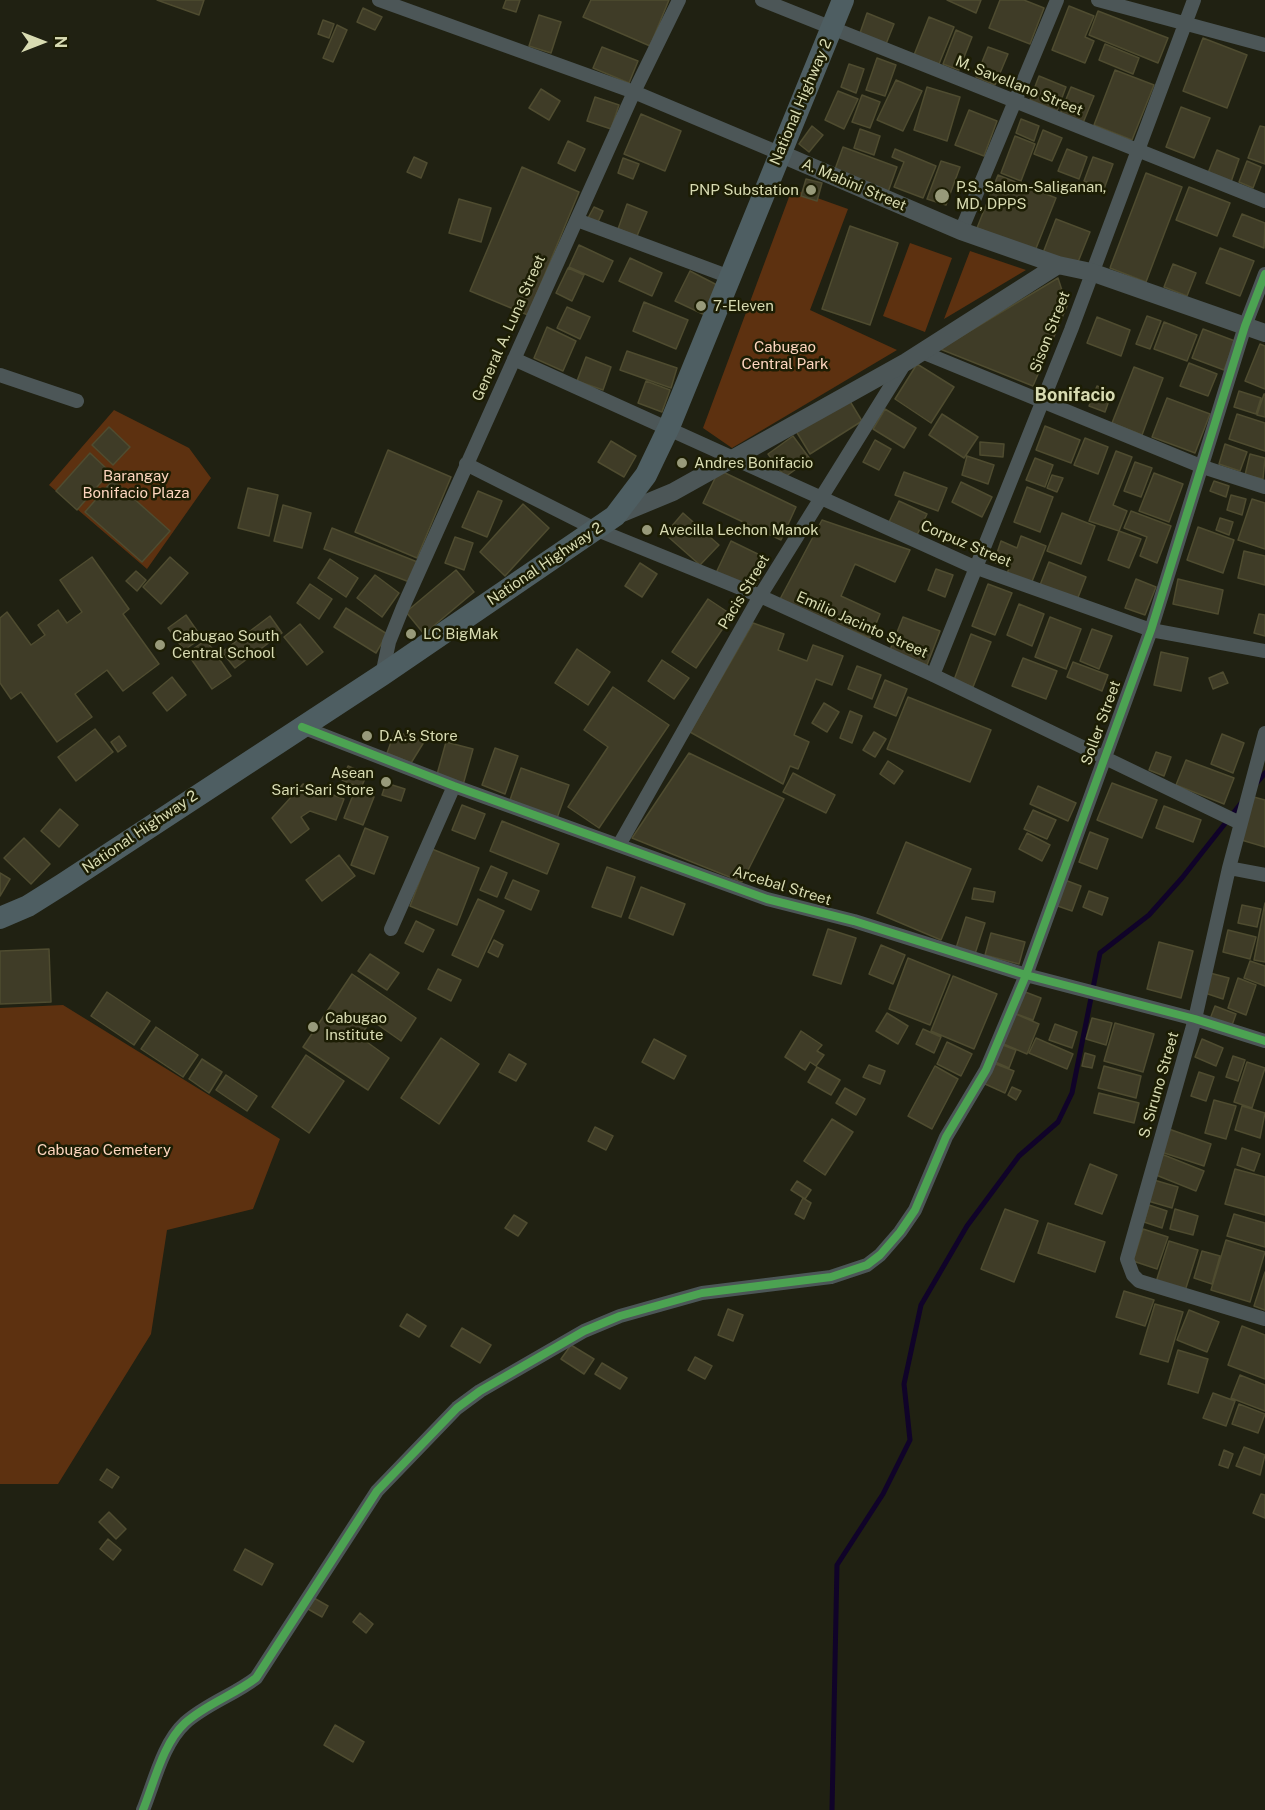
<!DOCTYPE html>
<html>
<head>
<meta charset="utf-8">
<style>
  body { margin:0 }
  #map { position:relative; width:1265px; height:1810px; overflow:hidden; background:#202112; font-family:"Public Sans",sans-serif }
  canvas { display:block }
  .north { position:absolute; left:12px; top:12px; width:60px; height:60px; -webkit-text-stroke:4px #1c1d04; paint-order:stroke; rotate:90deg; font-size:16px; font-weight:700; line-height:24px; text-align:center; color:#d8dbb2 }
  .north::after { content:''; display:block; margin:auto; width:21px; height:27px; background:#d8dbb2; clip-path:polygon(50% 0,100% 100%,50% 72%,0 100%) }
</style>
</head>
<body>
<div id="map">
<canvas width="1265" height="1810"></canvas>
<div class="north">N</div>
</div>
<script>
const context = document.querySelector('canvas').getContext('2d');
context.lineJoin = 'round';
function fill(path, color) { context.fillStyle = color; context.fill(path, 'evenodd'); }
function trace(path, color, width, dash) { context.strokeStyle = color; context.lineWidth = width; context.lineCap = dash ? 'butt' : 'round'; context.setLineDash(dash || []); context.stroke(path); }
function label(font, color, halo, rows, align = 'center') {
  context.font = font + ' "Public Sans",sans-serif'; context.lineWidth = 5; context.setLineDash([]); context.textBaseline = 'middle'; context.strokeStyle = halo; context.fillStyle = color; for (const [text, x, y, turn = 0] of rows) {
    context.save(); context.translate(x, y); context.rotate((+turn || 0) * Math.PI / 180); context.textAlign = isNaN(turn) ? turn : align; if (halo) context.strokeText(text, 0, 0); context.fillText(text, 0, 0); context.restore();
  }
}
const green = new Path2D(`
  M792,189L848,209L810,310L897,350L732,448L703,428Z
  M910,243L952,258L925,332L883,316Z
  M970,251L1026,270L944,319Z
  M114,410L189,448L211,478L147,569L49,485Z
  M63,1005L280,1139L253,1209L167,1230L151,1334L58,1484H0V1008Z`);
const stream = new Path2D(`
  M1255,785L1265,773
  M832,1810L837,1565L883,1494L910,1440L904,1384L921,1305L967,1226L1019,1156L1058,1122L1072,1093L1100,953L1149,915L1182,878L1242,802`);
const building = new Path2D(`
  M157,0H204L199,15Z
  M506,0H520L516,12L503,8Z
  M591,0H669L650,46L583,17Z
  M947,0H981L976,13Z
  M1000,0H1024L1044,8L1030,44L989,28Z
  M1069,6L1094,16L1085,37L1094,41L1085,63L1052,50Z
  M363,8L382,17L375,30L357,22Z
  M1098,11L1168,38L1158,63L1089,35Z
  M867,13L894,24L886,44L860,33Z
  M539,15L561,22L551,53L529,46Z
  M929,17L954,27L939,64L914,55Z
  M323,20L334,24L329,38L318,34Z
  M337,25L347,30L333,62L323,58Z
  M956,30L972,37L959,70L943,64Z
  M1203,38L1247,55L1227,108L1183,91Z
  M1105,44L1139,58L1133,74L1099,60Z
  M602,47L638,61L629,83L593,68Z
  M988,47L1008,54L995,85L976,77Z
  M877,58L896,65L885,96L866,90Z
  M849,64L864,69L856,93L841,87Z
  M1115,70L1154,85L1132,140L1094,125Z
  M1039,76L1066,87L1057,111L1030,100Z
  M896,80L922,91L903,131L877,120Z
  M927,87L960,97L947,141L914,130Z
  M1071,87L1094,96L1083,123L1060,114Z
  M541,89L560,101L549,120L529,108Z
  M838,91L858,99L844,129L825,120Z
  M862,95L880,102L870,128L852,122Z
  M595,97L619,105L611,129L587,121Z
  M1181,107L1210,118L1194,158L1166,147Z
  M969,110L997,121L984,156L955,145Z
  M641,114L681,131L665,171L624,154Z
  M1021,119L1039,126L1034,141L1016,133Z
  M812,126L823,135L809,152L799,144Z
  M1260,126L1265,127V164L1248,158Z
  M860,129L880,136L874,155L854,148Z
  M1043,130L1062,138L1052,161L1034,154Z
  M1015,136L1035,144L1021,181L1001,173Z
  M568,141L585,149L575,171L558,163Z
  M843,147L897,167L888,192L834,172Z
  M895,149L936,166L923,198L894,187L904,162L892,157Z
  M1067,149L1087,157L1079,179L1058,171Z
  M1217,150L1239,159L1231,182L1208,173Z
  M414,157L427,163L421,178L407,172Z
  M1093,157L1113,164L1104,189L1084,181Z
  M623,158L639,164L633,179L618,173Z
  M941,161L960,167L946,205L927,199Z
  M1247,161L1261,167L1253,188L1239,182Z
  M522,167L579,192L528,315L470,291Z
  M1146,173L1182,187L1146,282L1110,268Z
  M998,175L1056,198L1035,251L977,228Z
  M806,179L822,183L817,201L801,196Z
  M1189,187L1230,203L1217,236L1176,220Z
  M459,199L491,208L481,242L449,233Z
  M627,204L647,212L637,236L618,229Z
  M594,207L603,211L598,222L588,218Z
  M1242,214L1265,223L1264,248L1233,236Z
  M1056,219L1090,232L1076,267L1043,253Z
  M850,226L898,243L870,325L822,309Z
  M579,245L613,261L603,282L569,267Z
  M1220,248L1254,261L1240,296L1206,283Z
  M630,258L662,273L652,296L619,281Z
  M1173,264L1196,273L1187,296L1164,287Z
  M568,268L584,275L572,301L556,293Z
  M690,271L719,286L705,315L675,301Z
  M1058,278L1067,306L1033,386L940,349Z
  M644,302L688,320L676,349L633,331Z
  M567,307L590,317L580,339L557,328Z
  M1147,316L1161,321L1150,349L1136,344Z
  M1097,317L1130,330L1121,356L1087,343Z
  M1164,322L1197,335L1187,361L1154,349Z
  M547,327L576,341L563,371L534,358Z
  M1203,329L1235,341L1224,370L1192,358Z
  M1260,344L1265,346V389L1245,381Z
  M627,351L677,368L671,388L620,370Z
  M586,357L611,367L603,390L577,381Z
  M1189,363L1217,374L1208,396L1180,386Z
  M917,364L954,387L931,423L895,399Z
  M1134,367L1163,378L1142,435L1112,423Z
  M646,381L670,390L662,412L638,403Z
  M1097,386L1112,392L1105,412L1089,406Z
  M1239,391L1261,398L1256,414L1234,407Z
  M1264,394H1265V417L1257,415Z
  M848,398L862,421L810,454L796,431Z
  M1167,398L1210,414L1195,453L1152,437Z
  M885,409L916,428L904,448L873,429Z
  M942,414L978,437L964,458L929,435Z
  M1237,414L1265,423V451L1229,439Z
  M1045,426L1080,440L1071,463L1036,450Z
  M109,427L130,447L113,465L92,445Z
  M793,436L810,459L785,477L768,454Z
  M1085,438L1108,447L1098,474L1074,465Z
  M875,440L891,449L879,470L863,462Z
  M611,441L636,456L624,477L598,462Z
  M980,442L1004,444L1003,457L980,455Z
  M1225,444L1247,452L1240,471L1219,464Z
  M388,450L451,477L417,558L355,532Z
  M1116,451L1132,457L1113,505L1127,511L1119,531L1089,521Z
  M90,453L110,472L77,510L56,491Z
  M1250,454L1265,458L1263,479L1245,475Z
  M967,456L994,465L988,484L962,475Z
  M1035,458L1053,465L1045,487L1026,480Z
  M1135,462L1152,468L1141,497L1124,491Z
  M719,470L796,507L781,540L703,503Z
  M904,472L947,488L938,511L895,495Z
  M1154,473L1183,484L1169,522L1139,511Z
  M1052,475L1063,478L1057,492L1047,488Z
  M113,480L170,531L142,562L85,512Z
  M1214,481L1229,486L1226,497L1210,491Z
  M961,482L992,497L982,517L952,502Z
  M1027,487L1053,497L1040,532L1014,522Z
  M248,488L278,495L269,536L238,528Z
  M478,491L502,501L487,537L462,527Z
  M1231,495L1246,499L1242,515L1227,510Z
  M1252,499L1265,503V549L1238,540Z
  M899,501L927,514L917,535L889,522Z
  M523,504L549,528L505,576L480,552Z
  M283,505L311,513L302,548L274,541Z
  M1131,511L1171,526L1157,563L1140,556L1147,537L1124,528Z
  M683,513L719,545L700,565L665,534Z
  M1062,513L1095,526L1081,564L1047,551Z
  M1220,518L1233,522L1229,535L1216,530Z
  M822,520L910,550L895,582L855,564L841,596L880,614L870,638L779,601Z
  M1198,527L1234,540L1223,573L1187,560Z
  M332,528L420,563L412,583L324,549Z
  M1119,531L1141,539L1129,568L1108,560Z
  M1021,536L1046,546L1031,584L1007,574L1009,568L994,562L1001,541L1017,548Z
  M455,537L473,543L464,570L445,563Z
  M731,541L768,559L753,591L716,573Z
  M1244,551L1265,556V585L1238,578Z
  M92,557L129,609L123,614L159,664L123,691L107,670L75,694L92,717L57,742L21,692L11,699L0,683V618L7,612L31,645L45,635L38,625L58,610L67,623L82,612L60,580Z
  M170,557L188,573L161,604L143,587Z
  M330,559L358,578L346,597L318,578Z
  M1049,562L1086,577L1077,600L1040,585Z
  M640,563L657,574L642,597L625,586Z
  M936,569L953,575L945,597L928,590Z
  M456,570L474,592L424,634L406,612Z
  M136,571L146,580L137,591L126,581Z
  M375,575L399,593L382,617L357,598Z
  M1136,579L1156,587L1145,615L1125,608Z
  M1178,579L1223,590L1218,614L1173,604Z
  M310,584L332,599L319,619L297,603Z
  M988,584L1012,593L995,635L972,626Z
  M708,599L732,615L696,668L672,652Z
  M1019,604L1044,614L1032,646L1007,635Z
  M346,608L387,634L376,653L334,627Z
  M1259,614L1265,615V636L1254,633Z
  M186,615L202,638L184,650L168,628Z
  M270,616L282,633L235,668L222,652Z
  M903,617L940,631L927,665L890,650Z
  M1050,617L1081,629L1066,669L1035,657Z
  M753,623L784,634L778,650L807,661L813,645L843,656L832,685L816,679L794,735L809,742L798,769L790,766L783,784L690,732Z
  M300,624L323,652L307,665L284,637Z
  M1092,629L1112,636L1099,669L1080,661Z
  M971,634L991,642L973,687L954,680Z
  M206,640L231,676L212,689L187,653Z
  M577,649L610,672L588,705L555,683Z
  M1161,652L1188,658L1181,691L1154,685Z
  M1023,658L1057,671L1046,699L1012,686Z
  M662,660L689,678L674,699L648,681Z
  M1073,662L1108,675L1102,691L1067,677Z
  M857,666L881,675L872,699L848,689Z
  M1223,672L1228,683L1213,689L1209,678Z
  M172,677L186,695L167,711L153,693Z
  M885,680L907,689L896,716L874,707Z
  M613,687L669,725L599,828L568,807L608,747L584,730Z
  M908,697L991,730L970,782L887,749Z
  M824,703L839,712L827,732L812,723Z
  M850,711L862,716L852,743L840,738Z
  M95,729L113,752L76,781L58,757Z
  M395,731L424,742L411,763L387,753Z
  M874,732L886,739L875,757L863,750Z
  M1222,734L1244,743L1233,773L1211,764Z
  M119,736L126,746L118,752L111,742Z
  M446,742L473,749L463,785L436,778Z
  M495,748L518,756L505,794L482,785Z
  M1156,752L1171,757L1164,776L1149,770Z
  M689,753L784,799L742,882L632,838Z
  M1186,760L1234,778L1224,804L1176,785Z
  M888,761L903,771L894,784L880,774Z
  M348,766L367,774L361,788L342,780Z
  M521,768L569,785L557,818L510,800Z
  M793,773L835,795L826,813L783,792Z
  M386,783L405,789L401,801L382,795Z
  M1112,783L1157,800L1142,838L1097,820Z
  M303,784L344,799L336,820L310,811L301,817L309,829L291,843L272,818Z
  M1038,786L1076,803L1068,821L1030,804Z
  M355,790L374,797L363,825L344,818Z
  M1250,796L1265,800V847L1238,839Z
  M462,805L485,814L475,839L452,830Z
  M1164,806L1201,820L1193,842L1156,828Z
  M60,809L78,825L59,847L41,831Z
  M1033,810L1056,820L1047,839L1024,829Z
  M502,821L559,844L547,874L490,851Z
  M365,828L388,837L374,874L351,865Z
  M1090,832L1108,839L1097,869L1079,862Z
  M1027,833L1050,845L1042,861L1019,849Z
  M24,838L50,864L31,884L4,858Z
  M906,842L971,869L941,940L877,913Z
  M432,849L479,868L457,925L410,906Z
  M339,855L355,876L322,901L306,880Z
  M491,866L507,873L497,897L480,890Z
  M607,867L635,877L621,917L592,907Z
  M0,873L10,879L0,896Z
  M1062,879L1081,886L1072,911L1052,904Z
  M513,880L539,891L531,910L505,898Z
  M641,887L685,904L673,935L629,918Z
  M974,888L995,892L993,902L972,899Z
  M1089,891L1108,898L1102,915L1083,907Z
  M478,899L504,911L478,967L452,955Z
  M1265,903V962L1254,960Z
  M1242,905L1261,909L1257,927L1238,923Z
  M966,917L985,923L975,954L956,948Z
  M416,921L434,930L423,952L405,943Z
  M828,929L856,938L841,984L813,975Z
  M1228,930L1256,937L1250,959L1223,952Z
  M991,933L1025,942L1019,964L985,955Z
  M494,940L503,945L498,957L488,952Z
  M1159,942L1193,951L1181,998L1147,989Z
  M881,945L905,955L893,984L869,974Z
  M49,949L51,1002L0,1004V951Z
  M370,954L399,973L387,990L358,971Z
  M908,958L950,975L930,1025L889,1009Z
  M1250,961L1265,966V986L1244,978Z
  M438,969L461,980L451,1001L428,989Z
  M1210,973L1229,978L1223,999L1205,993Z
  M352,974L416,1018L401,1041L371,1020L360,1037L389,1058L368,1090L303,1047Z
  M953,976L997,994L974,1049L931,1031Z
  M1238,978L1256,985L1246,1015L1228,1008Z
  M1020,990L1041,998L1033,1020L1011,1012Z
  M107,992L150,1021L134,1045L91,1016Z
  M1215,1006L1236,1014L1231,1028L1210,1019Z
  M1011,1012L1039,1024L1027,1054L999,1042Z
  M887,1013L908,1026L898,1044L876,1031Z
  M1092,1018L1112,1023L1106,1045L1086,1039Z
  M1115,1023L1154,1034L1143,1072L1104,1061Z
  M1055,1024L1077,1032L1072,1048L1049,1040Z
  M156,1027L198,1055L183,1077L141,1049Z
  M923,1029L941,1037L934,1053L916,1044Z
  M801,1031L822,1045L817,1051L824,1055L816,1066L810,1062L805,1070L785,1057Z
  M441,1038L479,1064L439,1124L401,1098Z
  M1036,1038L1073,1054L1067,1069L1029,1053Z
  M654,1039L686,1056L674,1079L642,1062Z
  M1202,1039L1223,1048L1216,1066L1195,1057Z
  M947,1042L972,1054L961,1076L937,1064Z
  M1000,1044L1016,1050L1009,1068L993,1061Z
  M1085,1053L1095,1056L1092,1068L1082,1066Z
  M509,1054L526,1064L516,1081L499,1072Z
  M306,1055L344,1081L309,1133L272,1107Z
  M1233,1056L1245,1060L1238,1081L1226,1077Z
  M202,1059L222,1072L209,1093L189,1079Z
  M1247,1062L1265,1068L1252,1108L1234,1102Z
  M993,1063L1014,1071L1005,1093L985,1084Z
  M869,1065L885,1071L880,1084L863,1077Z
  M935,1066L958,1079L932,1129L908,1116Z
  M1104,1066L1141,1076L1136,1098L1098,1088Z
  M817,1067L840,1080L831,1095L808,1082Z
  M1199,1072L1214,1077L1206,1101L1191,1096Z
  M226,1075L257,1096L247,1111L216,1090Z
  M1012,1087L1021,1091L1016,1100L1008,1095Z
  M845,1088L865,1099L856,1115L836,1103Z
  M1099,1093L1139,1103L1134,1123L1094,1113Z
  M1214,1100L1236,1106L1226,1139L1205,1133Z
  M1242,1106L1265,1113L1260,1138L1235,1130Z
  M832,1119L853,1132L825,1175L804,1161Z
  M595,1127L613,1136L606,1150L588,1141Z
  M1166,1128L1211,1144L1204,1166L1158,1151Z
  M1242,1148L1260,1154L1254,1171L1237,1165Z
  M1159,1153L1204,1171L1196,1191L1151,1173Z
  M1090,1164L1117,1175L1102,1214L1075,1204Z
  M1235,1169L1265,1177V1215L1225,1204Z
  M1154,1180L1178,1187L1172,1208L1148,1201Z
  M797,1181L811,1190L805,1199L791,1190Z
  M803,1198L811,1203L804,1219L795,1214Z
  M1149,1205L1167,1211L1162,1228L1144,1222Z
  M1005,1209L1038,1221L1014,1282L981,1269Z
  M1175,1209L1198,1216L1193,1235L1170,1229Z
  M1234,1214L1265,1223V1247L1227,1236Z
  M514,1215L527,1223L518,1236L505,1228Z
  M1048,1223L1105,1242L1095,1272L1038,1253Z
  M1143,1229L1168,1237L1157,1269L1133,1261Z
  M1226,1240L1265,1252L1250,1302L1211,1290Z
  M1169,1241L1198,1250L1185,1291L1156,1282Z
  M1202,1251L1220,1256L1212,1284L1194,1278Z
  M1265,1272V1310L1254,1306Z
  M1124,1291L1154,1300L1145,1326L1116,1317Z
  M1155,1304L1183,1312L1168,1362L1140,1354Z
  M728,1309L743,1315L733,1341L718,1335Z
  M1189,1310L1219,1322L1207,1352L1177,1340Z
  M407,1314L426,1326L419,1337L400,1326Z
  M1242,1326L1265,1335V1379L1228,1365Z
  M462,1328L491,1345L480,1363L451,1346Z
  M571,1345L594,1359L584,1374L561,1359Z
  M1178,1350L1208,1359L1198,1393L1168,1384Z
  M695,1357L712,1366L705,1379L688,1370Z
  M602,1363L627,1378L620,1389L595,1374Z
  M1240,1375L1265,1385V1411L1231,1398Z
  M1213,1393L1235,1401L1226,1426L1203,1418Z
  M1239,1404L1265,1414L1258,1433L1232,1424Z
  M1244,1447L1265,1455L1260,1475L1236,1466Z
  M1224,1450L1233,1454L1228,1468L1219,1465Z
  M107,1469L119,1477L112,1488L100,1480Z
  M1261,1494L1265,1495V1518L1253,1513Z
  M109,1512L126,1529L116,1539L99,1522Z
  M108,1539L121,1550L113,1560L100,1549Z
  M245,1549L273,1564L262,1585L234,1570Z
  M314,1598L328,1606L322,1617L308,1609Z
  M360,1613L373,1624L366,1633L353,1622Z
  M335,1725L364,1742L353,1762L324,1745Z`);
const minor = new Path2D(`
  M379,0L634,92L779,153
  M762,0L1265,201
  M1098,0L1265,45
  M577,220L730,277
  M961,231L1057,0
  M922,352L1203,467L1265,487
  M514,359L974,567L1151,630L1265,651
  M0,375L77,401
  M466,464L595,529L760,596L933,675L1240,823
  M382,675L389,642L403,607L634,92L679,0
  M933,675L1071,330L1194,0
  M302,727L454,786L767,899L854,921L1026,975L1195,1019L1265,1041
  M1265,733L1229,868L1195,1019L1127,1259L1133,1275L1139,1281L1265,1319
  M619,845L760,596L905,363
  M1229,868L1265,875
  M391,929L454,786
  M143,1810C154,1783 163,1743 185,1723C206,1704 234,1695 256,1678L377,1491L457,1408L480,1391L584,1331L620,1316L702,1293L831,1277L867,1265L880,1255L900,1232L915,1210L946,1137L986,1070L1026,975L1151,630L1245,326L1265,274`);
const tertiary = new Path2D(`
  M779,153L961,231L1058,265L1091,272L1265,333
  M615,516L673,492L906,362L1058,265`);
const trunk = new Path2D(`
  M0,918L28,906L63,884L382,675L615,516L646,475L669,427L843,0`);
const cycleway = new Path2D(`
  M302,727L454,786L767,899L854,921L1026,975L1195,1019L1265,1041
  M143,1810C154,1783 163,1743 185,1723C206,1704 234,1695 256,1678L377,1491L457,1408L480,1391L584,1331L620,1316L702,1293L831,1277L867,1265L880,1255L900,1232L915,1210L946,1137L986,1070L1026,975L1151,630L1245,326L1265,274`);
const markers = [
  [811,190,6,"#989a7a"],
  [942,196,8,"#989a7a"],
  [701,306,6,"#989a7a"],
  [682,463,6,"#989a7a"],
  [647,530,6,"#989a7a"],
  [411,634,6,"#989a7a"],
  [160,645,6,"#989a7a"],
  [367,736,6,"#989a7a"],
  [386,782,6,"#989a7a"],
  [313,1027,6,"#989a7a"]
];
const streetNames = [
  ["M. Savellano Street",1019,86,22],
  ["National Highway 2",801,102,-67],
  ["A. Mabini Street",854,185,23],
  ["General A. Luna Street",509,328,-66],
  ["Sison Street",1050,332,-69],
  ["Corpuz Street",966,544,23],
  ["National Highway 2",545,564,-34],
  ["Pacis Street",744,592,-59],
  ["Emilio Jacinto Street",862,625,24],
  ["Soller Street",1101,723,-70],
  ["National Highway 2",140,832,-34],
  ["Arcebal Street",782,886,17],
  ["S. Siruno Street",1159,1085,-74]
];
const poiNames = [
  ["P.S. Salom-Saliganan,",956,187],
  ["MD, DPPS",956,204],
  ["PNP Substation",799,190,"right"],
  ["7-Eleven",713,306],
  ["Andres Bonifacio",694,463],
  ["Avecilla Lechon Manok",659,530],
  ["LC BigMak",423,634],
  ["Cabugao South",172,636],
  ["Central School",172,653],
  ["D.A.’s Store",379,736],
  ["Asean",374,773,"right"],
  ["Sari-Sari Store",374,790,"right"],
  ["Cabugao",325,1018],
  ["Institute",325,1035]
];
const parkNames = [
  ["Cabugao",785,347],
  ["Central Park",785,364],
  ["Barangay",136,476],
  ["Bonifacio Plaza",136,493],
  ["Cabugao Cemetery",104,1150]
];
const quarterNames = [
  ["Bonifacio",1075,395]
];
fill(green, '#5d3110');
trace(stream, '#100329', 5);
fill(building, '#3f3c27');
trace(building, '#4f4c30', 1.5);
trace(minor, '#4c5657', 14);
trace(tertiary, '#4c5657', 18);
trace(trunk, '#4e5e62', 22);
trace(cycleway, '#4ca352', 8);
for (const [x, y, r, color] of markers) { const dot = new Path2D(); dot.arc(x, y, r, 0, 2 * Math.PI); context.fillStyle = color; context.fill(dot); trace(dot, '#1c1d04', 2); }
label('15px', '#d8dbb2', '#1c1d04', streetNames);
label('15px', '#d8dbb2', '#1c1d04', poiNames, 'left');
label('15px', '#fed6bf', '#1c1d04', parkNames);
label('bold 18px', '#d8dbb2', '#1c1d04', quarterNames);
</script>
</body>
</html>
